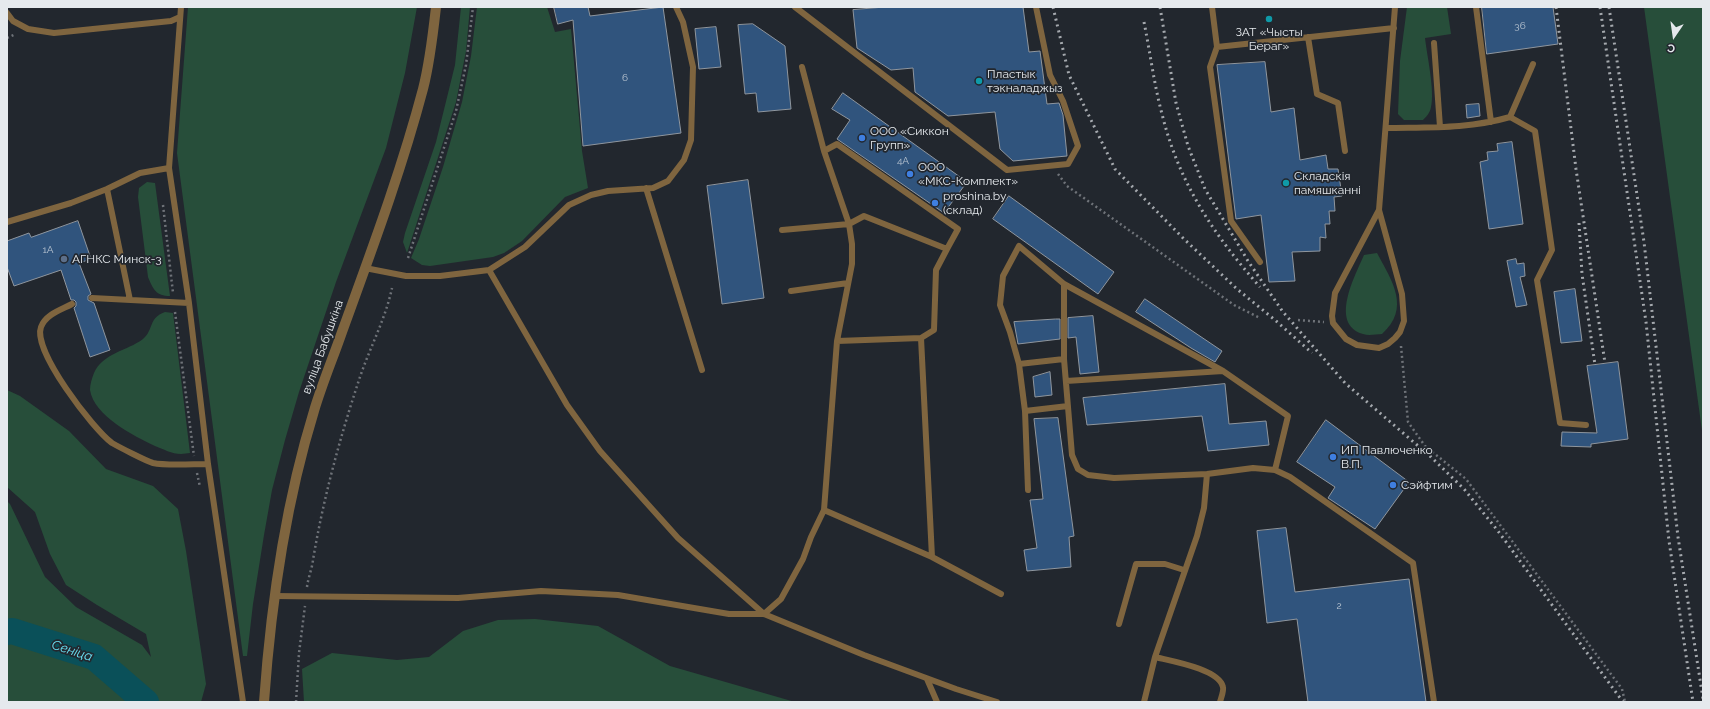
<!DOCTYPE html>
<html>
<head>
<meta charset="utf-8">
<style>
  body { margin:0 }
  #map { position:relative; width:1710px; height:709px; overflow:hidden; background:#22272e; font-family:Raleway,sans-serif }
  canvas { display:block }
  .frame { position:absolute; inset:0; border:8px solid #e5e9ed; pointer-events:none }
  .north { position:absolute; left:1654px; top:16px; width:40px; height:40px; -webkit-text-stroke:3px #22272e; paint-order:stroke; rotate:193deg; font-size:11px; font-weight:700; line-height:16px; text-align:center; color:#e5e9ed }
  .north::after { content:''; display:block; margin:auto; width:14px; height:18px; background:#e5e9ed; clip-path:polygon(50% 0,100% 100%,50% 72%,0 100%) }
</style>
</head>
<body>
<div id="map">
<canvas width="1710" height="709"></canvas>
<div class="frame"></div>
<div class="north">С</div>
</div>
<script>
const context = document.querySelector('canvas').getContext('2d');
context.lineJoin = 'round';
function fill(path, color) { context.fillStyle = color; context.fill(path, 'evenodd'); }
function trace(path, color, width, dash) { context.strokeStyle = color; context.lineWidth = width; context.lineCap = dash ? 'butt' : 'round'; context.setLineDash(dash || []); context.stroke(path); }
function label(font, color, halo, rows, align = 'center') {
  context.font = font + ' Raleway,sans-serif'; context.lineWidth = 3.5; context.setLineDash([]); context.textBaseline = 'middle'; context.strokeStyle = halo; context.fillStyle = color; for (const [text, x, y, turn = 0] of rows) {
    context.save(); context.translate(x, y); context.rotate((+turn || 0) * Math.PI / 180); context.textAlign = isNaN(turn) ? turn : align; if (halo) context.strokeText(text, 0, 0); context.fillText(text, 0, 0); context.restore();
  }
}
const green = new Path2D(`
  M188,7H417L405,73L386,148L336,282L299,392L285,440L272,490L264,535L253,604L247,656H243L177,153Z
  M461,7H470L466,51L456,102L407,253L403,242L405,233L436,142L455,65Z
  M477,7H547L555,32L571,29L582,151L588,188L565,197L522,241L504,253L493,257L430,266L422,265L411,258L419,239L443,167L462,102L471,56Z
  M1407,7H1447L1451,34L1425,38C1427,56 1435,91 1431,107C1430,113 1426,117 1423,120H1404L1398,114L1400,61Z
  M1644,7H1703V438Z
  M147,182L155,183L170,296C156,296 153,289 148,277L138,197L139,188Z
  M1377,253C1392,281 1411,308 1382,334C1376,334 1369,336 1363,334C1329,324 1355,276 1364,255Z
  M165,312L173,313L190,453C187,453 184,454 181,454C172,454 163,449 155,446C134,436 94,416 90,390C90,384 92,378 94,373C103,353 127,351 143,339C154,330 148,318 165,312Z
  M7,390L20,396L69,431L106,469L153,486L178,509L186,551L206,684L201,702H7V501L10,504L45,577L76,607L142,645L151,657L146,634L97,605L66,585L50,554L35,512L7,487Z
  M535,619L598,626L670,666L795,702H304L302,669L332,653L397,660L429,657L463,631L498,620Z`);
const river = new Path2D(`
  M7,632L12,631L94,657L146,702`);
const building = new Path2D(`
  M554,7H588L590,16L663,7L681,133L583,146L573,20L558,24Z
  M885,7H1023L1029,52L1040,51L1047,104L1059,103L1063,115L1067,156L1013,161L1000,149L995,112L948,116L915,92L913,68L891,70L857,48L853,10Z
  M1482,7H1553L1558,44L1487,54Z
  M753,24L785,46L791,109L758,112L756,93L745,94L738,25Z
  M716,27L721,67L699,69L695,29Z
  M1265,62L1271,112L1294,108L1300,160L1326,155L1328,169H1338L1342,196L1334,197L1335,211H1329L1330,224H1325L1326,238L1320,237V251L1292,252L1295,281L1269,282L1261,215L1236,219L1217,65Z
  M843,93L967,182L944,213L837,139L850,120L832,109Z
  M1479,104L1480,116L1467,118L1466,105Z
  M1512,142L1523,224L1489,229L1480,162L1488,160L1487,152L1498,151L1497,144Z
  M748,180L764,298L722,304L707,186Z
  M1009,196L1114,272L1098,294L993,219Z
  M78,221L91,259L79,263L91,294L88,296V300L94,303L110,350L90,357L74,308L76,306V302L74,300H71L61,270L14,286L7,267V241L29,233L31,237Z
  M1516,259L1517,264L1524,263L1525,276L1520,277L1527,305L1516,307L1507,261Z
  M1575,289L1582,341L1561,343L1554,292Z
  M1145,299L1222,351L1215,362L1191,348L1136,312Z
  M1093,316L1099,372L1080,374L1076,337L1068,338V318Z
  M1056,319H1060V339L1018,344L1014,322Z
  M1618,362L1628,439L1591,444V447L1561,446L1562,432L1597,433L1587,366Z
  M1050,372L1052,395L1035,397L1033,377Z
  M1225,384L1229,424L1266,421L1269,445L1208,451L1202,416L1087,425L1083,398Z
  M1058,418L1074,536L1069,537L1071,567L1027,571L1024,550L1037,548L1030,500L1043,499L1034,419Z
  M1326,420L1409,482L1375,529L1328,498L1335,487L1297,462Z
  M1286,528L1295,592L1409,579L1426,702H1308L1297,619L1267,623L1257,531Z`);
const path = new Path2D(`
  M7,38L16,34
  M1058,174L1067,186L1234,305L1260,318
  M163,205L173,293
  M408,258L456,111L466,65L473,7
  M175,312L194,456
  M1298,320L1324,322
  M1401,346L1408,422L1425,446L1466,479L1622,689L1625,702
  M197,473L200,487
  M307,587C308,578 312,569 313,560C323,500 339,441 358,383C368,351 385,321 392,288
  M296,702L299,653L305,606`);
const service = new Path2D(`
  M181,7L169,168L189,303L208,464L243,702
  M795,7L1007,170L1068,164L1078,146L1063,101L1050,75L1036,7
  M1212,7L1217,47L1394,28
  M1476,7L1491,122
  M7,13L13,21L28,29L54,33L171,21L180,17
  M1308,37L1317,94L1338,103L1345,151
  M1434,43L1440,127
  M1217,47L1210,67L1231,221L1260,262
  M1510,117L1533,64
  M1386,128C1428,127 1469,129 1510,117L1535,131L1552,250L1537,280L1560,423L1586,425
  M646,188L702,370
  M107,189L130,300
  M1379,210L1335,293L1332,316L1333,323L1346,339L1357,345L1379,348L1388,344L1395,338L1400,332L1404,321L1402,294L1379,210L1395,7
  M7,222L71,203L107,189L140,173L169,168
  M782,230L849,224L864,216L947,249L958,229L837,144L824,151
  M365,268L406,276H440L489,270L525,247L569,205L591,195L608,191L653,188L668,181L684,160L691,140L693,67L683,22L676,7
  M489,270L567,405L600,451L678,538L764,614L781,599L803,559L811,537L824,510L837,341L852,264V244L849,224L824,151L802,67
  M1064,284V359L1072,455L1078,469L1088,475L1114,478L1207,474L1253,468L1275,470L1290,477L1413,563L1434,702
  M791,291L848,283
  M92,298L189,303
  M72,304C61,310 46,314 41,327C32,350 93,429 112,443C119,447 146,461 153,463C166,466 193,464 208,464
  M837,341L921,338L934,330L936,270L947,249
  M1064,359L1019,364L1025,411L1068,406
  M1019,364L1010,332L1000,305L1003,276L1019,246L1064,284L1223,371
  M1066,381L1223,371L1288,416L1275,470
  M1025,411L1028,490
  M824,510L932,557L921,338
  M932,557L1001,594
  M273,596L458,598L541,591L618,595L729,614H764L864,655L956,689L997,702
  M1119,624L1136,564H1165L1184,570
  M1155,657C1171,661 1219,669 1223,687C1224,691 1221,698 1220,702
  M927,679L937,702
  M1144,702L1155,657L1197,536L1204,508L1207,474`);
const tertiary = new Path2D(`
  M264,702C271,603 285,505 314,411C322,384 333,358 342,332C371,252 401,172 423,89C430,62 433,34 436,7`);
const rail = new Path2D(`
  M1053,7L1069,75L1115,169L1184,239L1237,289L1275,320L1312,353
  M1160,7L1176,103L1188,146L1205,189L1248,261L1283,312L1345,383L1431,457L1464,489L1498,531L1623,702
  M1556,7L1576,169L1605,363
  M1600,7L1646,322L1669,541L1693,702
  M1609,7L1644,242L1678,537L1703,699
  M1144,22C1150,52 1154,84 1162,114C1179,183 1213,234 1260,287
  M1579,223L1582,274L1595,365`);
const markers = [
  [1269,19,4,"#0f9aa8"],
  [979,81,4,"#0f9aa8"],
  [862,138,4,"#3f7fe0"],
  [910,174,4,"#3f7fe0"],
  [1286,183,4,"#0f9aa8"],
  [935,203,4,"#3f7fe0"],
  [64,259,4,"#5c6f8a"],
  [1333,457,4,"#3f7fe0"],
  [1393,485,4,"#3f7fe0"]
];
const numberNames = [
  ["36",1520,26],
  ["6",625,78],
  ["4А",903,161],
  ["1А",48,250],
  ["2",1339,606]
];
const poiNames = [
  ["ЗАТ «Чысты",1269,32,"center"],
  ["Бераг»",1269,46,"center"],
  ["Пластык",987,74],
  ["тэкналаджыз",987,88],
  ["ООО «Сиккон",870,131],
  ["Групп»",870,145],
  ["ООО",918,167],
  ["«МКС-Комплект»",918,181],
  ["Складскія",1294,176],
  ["памяшканні",1294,190],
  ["рroshina.by",943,196],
  ["(склад)",943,210],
  ["АГНКС Минск-3",72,259],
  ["ИП Павлюченко",1341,450],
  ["В.П.",1341,464],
  ["Сэйфтим",1401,485]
];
const streetNames = [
  ["вуліца Бабушкіна",323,347,-70]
];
const waterNames = [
  ["Сеніца",72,651,18]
];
fill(green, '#274e3a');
trace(river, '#0a5059', 26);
fill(building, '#30547d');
trace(building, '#8f969e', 1);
trace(path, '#6f7379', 2.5, [2, 3]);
trace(service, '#7f653f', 6);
trace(tertiary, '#7f653f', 10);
trace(rail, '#a5a9ae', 3, [2, 4]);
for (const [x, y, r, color] of markers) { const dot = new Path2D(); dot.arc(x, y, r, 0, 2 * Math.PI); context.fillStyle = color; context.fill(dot); trace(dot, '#22272e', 1.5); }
label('10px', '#b8c4d1', null, numberNames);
label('12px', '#e5e9ed', '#22272e', poiNames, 'left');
label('12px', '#e5e9ed', '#22272e', streetNames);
label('italic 13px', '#6be4f7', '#22272e', waterNames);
</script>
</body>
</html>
